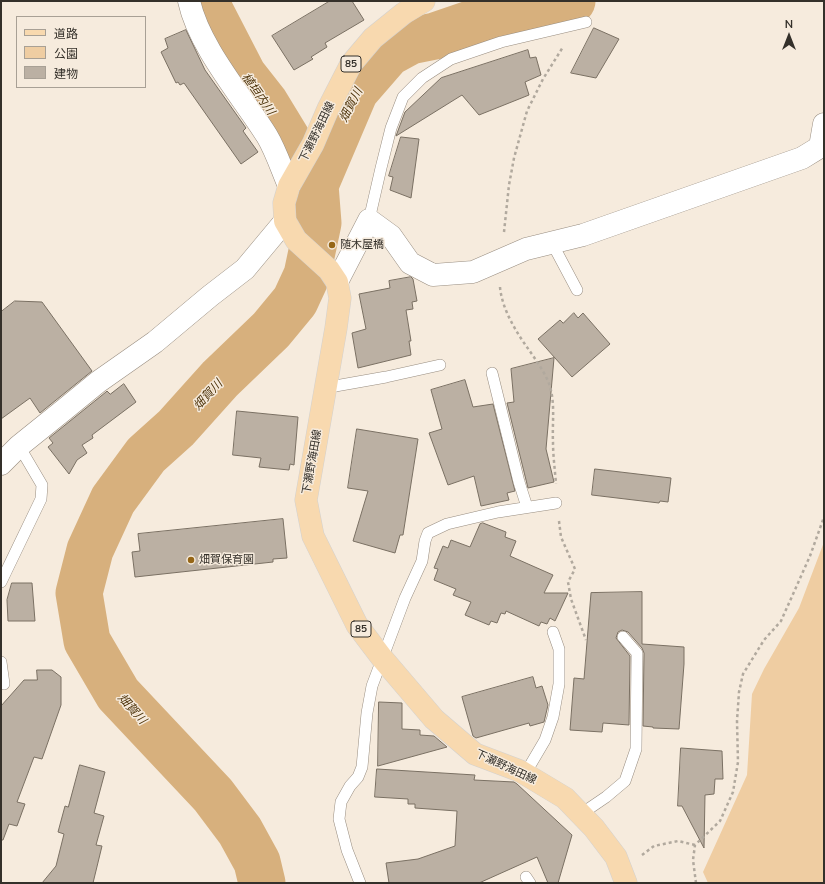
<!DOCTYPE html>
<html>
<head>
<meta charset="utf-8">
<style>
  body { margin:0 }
  #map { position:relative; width:825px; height:884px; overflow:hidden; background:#f6ebdd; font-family:Mulish,"Noto Sans JP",sans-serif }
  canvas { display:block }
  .frame { position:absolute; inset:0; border:2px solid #34302a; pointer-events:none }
  .legend { position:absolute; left:16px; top:16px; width:130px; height:72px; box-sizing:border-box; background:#f6ebdd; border:1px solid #a8a095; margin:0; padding:5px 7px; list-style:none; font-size:12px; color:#34302a }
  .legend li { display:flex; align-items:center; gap:8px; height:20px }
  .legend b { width:20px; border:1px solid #a8a095 }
  .north { position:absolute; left:769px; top:16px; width:40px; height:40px; -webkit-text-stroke:3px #f6ebdd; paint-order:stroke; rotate:0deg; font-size:11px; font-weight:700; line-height:16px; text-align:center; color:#34302a }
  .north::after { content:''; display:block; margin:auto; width:14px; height:18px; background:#34302a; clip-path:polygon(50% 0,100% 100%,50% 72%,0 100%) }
</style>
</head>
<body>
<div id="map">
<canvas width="825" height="884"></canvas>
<div class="frame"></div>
<ul class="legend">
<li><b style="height:5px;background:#f8d9af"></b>道路</li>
<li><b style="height:11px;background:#efcda2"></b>公園</li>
<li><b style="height:11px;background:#bbb0a3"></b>建物</li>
</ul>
<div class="north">N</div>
</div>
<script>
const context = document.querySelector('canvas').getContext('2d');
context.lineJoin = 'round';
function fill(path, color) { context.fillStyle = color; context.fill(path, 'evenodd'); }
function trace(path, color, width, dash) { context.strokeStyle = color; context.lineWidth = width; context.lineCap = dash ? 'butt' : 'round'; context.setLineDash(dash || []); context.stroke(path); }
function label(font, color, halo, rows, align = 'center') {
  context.font = font + ' Mulish,"Noto Sans JP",sans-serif'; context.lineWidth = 3; context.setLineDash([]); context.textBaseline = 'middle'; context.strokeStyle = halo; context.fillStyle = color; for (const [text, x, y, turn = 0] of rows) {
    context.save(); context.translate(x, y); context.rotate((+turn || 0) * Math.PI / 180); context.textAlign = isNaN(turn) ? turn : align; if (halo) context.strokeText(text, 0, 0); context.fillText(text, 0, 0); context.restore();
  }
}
const green = new Path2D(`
  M824,542V883H708L703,872L747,775L752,694L764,669L799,608Z`);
const river = new Path2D(`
  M206,1L211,13L243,75L265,103L315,185
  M262,883L257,862L240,831L213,795L118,694L87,641L79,593L90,550L113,500L146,455L176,428L220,379L271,330L295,301L307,275L318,223L315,185L355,91L388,53L410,41L435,36L473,23L512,13L572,1`);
const building = new Path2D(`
  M330,1H352L364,20L325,43L327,47L311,57L313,59L294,70L272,36Z
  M594,28L619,39L596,78L571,73Z
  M186,30L205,70L246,128L243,131L258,152L241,164L184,83L180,85L178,82L176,83L161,52L168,48L165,39Z
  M528,50L530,58L536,57L541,75L525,82L529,95L479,115L462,95L396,136L405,112L441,78Z
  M401,137L419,139L411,198L390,190L393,177L389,176Z
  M411,277L413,279L417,301L412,302L413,309L406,310L411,341H409L411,355L358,368L352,333L366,329L359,294L390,288L389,281Z
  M15,301L42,302L92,371L40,413L30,398L1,419V312Z
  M574,313L578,318L583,313L610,344L572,377L538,339L560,320L563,323Z
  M554,358L546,449L554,482L528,488L507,403L514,402L511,369Z
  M465,380L473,407L493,404L515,491L507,493L509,500L481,506L474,476L448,485L429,433L442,429L431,390Z
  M124,384L136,402L92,435L93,438L82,445L87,453L77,460L69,474L48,447L53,443L49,438L106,392L107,391L110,394Z
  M237,411L298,417L294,465L290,464L289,470L259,467L261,458L233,455Z
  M357,429L418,439L403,535H400L395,553L353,541L368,491L348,488Z
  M595,469L671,478L668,502L660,501L659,503L592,495Z
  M283,519L287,558L273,559V562L135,577L132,552L140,551L138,534Z
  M483,523L506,532L505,537L516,541L510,556L553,575L544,593H568L555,621L550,618L547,624L541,622L539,626L506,611L505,614L501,613L497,623L491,621L489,625L465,615L471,602L453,595L456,589L434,580L438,569L434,568L443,546L448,548L451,540L470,547L480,524Z
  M12,583H32L35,621H8L7,600Z
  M642,592V644L684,647V664L679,729L653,728V727L643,726L644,653L642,648L628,632L622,630L618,632L616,638L630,656L629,725L603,723L602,732L570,730L574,678L584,679L591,593Z
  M37,670H52L61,677V705L42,759L34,757L17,802L25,804L17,826L9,824L3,840H1V706L24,680H37Z
  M533,677L536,688L542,686L548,705L544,722L530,726L529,723L476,738L473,736L462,697Z
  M379,702L402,703V729L420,730V735L434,736L447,747L378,766Z
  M681,748L722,751L723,779H715L714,794L705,795L704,848L682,806H678Z
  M80,765L105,772L94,813L104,816L96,845L102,846L93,883H42L56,866L64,834L58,832L65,806L68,807Z
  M377,769L475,775L474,780L514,782L517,784L572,835L558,883H548L537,857L479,883H389L386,863L418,859L455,846L457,811L415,808V804H408V799L375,797Z`);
const path = new Path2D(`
  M504,232L509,185L514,158L527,111L543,79L563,47
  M500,287C502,309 516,332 529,350C536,360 543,370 548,381C556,400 552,422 553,442C553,456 555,470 556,484
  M559,521L561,537L575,569L568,582L571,599L586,640
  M642,855L654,846L678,841L695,845
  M696,883L693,860L695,845L720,821L733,792L738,762L737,721L739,692L743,674L764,640L781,621L810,556L824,517`);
const lane = new Path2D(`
  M369,220L381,168L391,128L403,97L422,78L451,59L501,42L586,22
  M552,243L577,290
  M492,373L519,482L527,507
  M324,388L386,377L440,365
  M1,582L41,499L42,485L19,446
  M1,662L4,684
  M525,774L545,740L553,717L559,684V649L553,632
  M581,814L606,797L625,781L636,749L637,653L623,637
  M526,877L530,883
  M360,883L347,850L339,819L341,802L350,786L358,777L362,767L367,713L372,686L405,598L422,561L425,541L428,533L447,524L498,512L556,503`);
const street = new Path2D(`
  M189,1C199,47 242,96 267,136C276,151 282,170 289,186
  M337,282L369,220L391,236L410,263L433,275L473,272L526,249L583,235L802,158L820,147L824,124
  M1,464L19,446L65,409L98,382L155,342L210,296L245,269L285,221`);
const primary = new Path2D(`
  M424,1L404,13L373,38L351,64L328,109L313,144L289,186L284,203L285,221L296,240L329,270L337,282L340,298L336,328L306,500L313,536L357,625L382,658L434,719L475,754L520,771L565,798L594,828L616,857L626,883`);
const markers = [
  [332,245,4,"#966616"],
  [191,560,4,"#966616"]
];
const shields = [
  [351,64,20],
  [361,629,20]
];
const shieldNames = [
  ["85",351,64],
  ["85",361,629]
];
const streetNames = [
  ["下瀬野海田線",317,132,-64],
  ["下瀬野海田線",312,462,-80],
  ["下瀬野海田線",506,767,25]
];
const poiNames = [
  ["随木屋橋",340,245],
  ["畑賀保育園",199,560]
];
const waterNames = [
  ["植垣内川",258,94,55],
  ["畑賀川",351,105,-63],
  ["畑賀川",208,395,-47],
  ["畑賀川",132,709,48]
];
fill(green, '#efcda2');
trace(river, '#d7b07d', 47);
fill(building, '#bbb0a3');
trace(building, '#7a7063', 1);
trace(lane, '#988d80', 12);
trace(street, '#988d80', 23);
trace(primary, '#d2d1d0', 23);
trace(path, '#b1a99e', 2.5, [3, 3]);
trace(lane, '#fff', 11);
trace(street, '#fff', 22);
trace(primary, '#f8d9af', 22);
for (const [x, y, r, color] of markers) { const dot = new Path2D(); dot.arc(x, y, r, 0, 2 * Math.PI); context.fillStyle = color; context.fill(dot); trace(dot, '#f6ebdd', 1.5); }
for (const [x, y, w] of shields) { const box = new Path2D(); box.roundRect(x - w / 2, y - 8, w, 16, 3); context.fillStyle = '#f6ebdd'; context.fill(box); trace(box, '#34302a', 1); }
label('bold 10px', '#34302a', null, shieldNames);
label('11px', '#34302a', '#f6ebdd', streetNames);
label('11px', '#34302a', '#f6ebdd', poiNames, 'left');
label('italic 12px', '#50360d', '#f6ebdd', waterNames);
</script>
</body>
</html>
